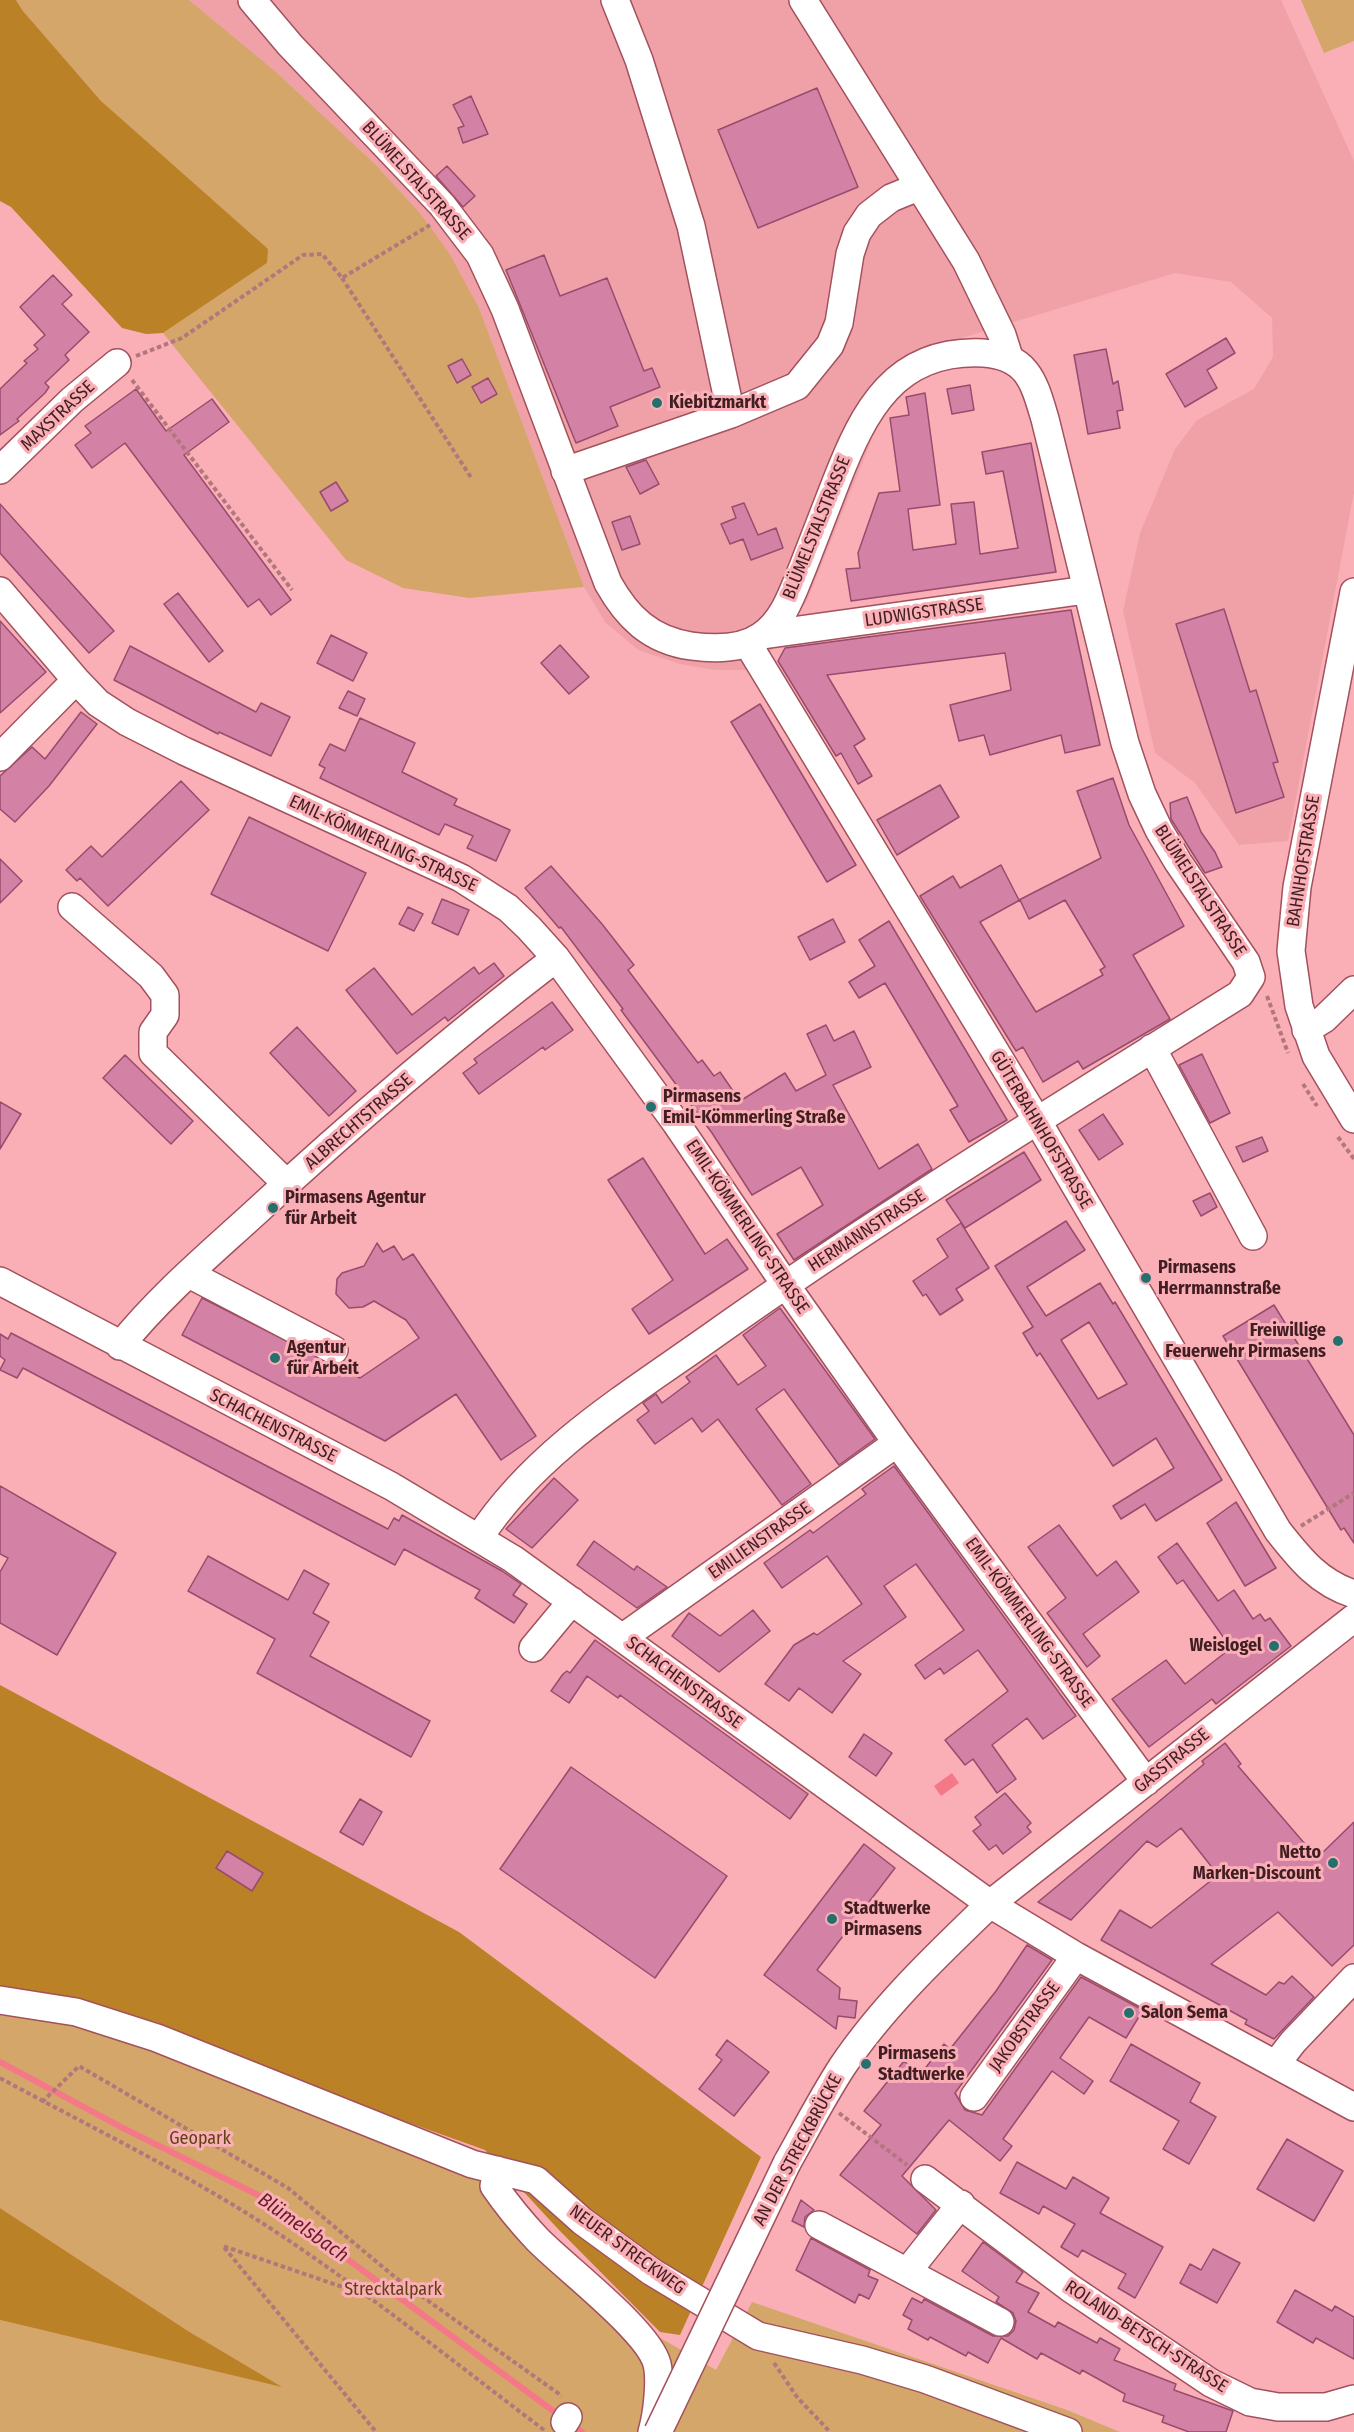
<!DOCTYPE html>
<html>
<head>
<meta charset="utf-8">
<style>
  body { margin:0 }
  canvas { display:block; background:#faafb6 }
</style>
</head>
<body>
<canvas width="1354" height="2432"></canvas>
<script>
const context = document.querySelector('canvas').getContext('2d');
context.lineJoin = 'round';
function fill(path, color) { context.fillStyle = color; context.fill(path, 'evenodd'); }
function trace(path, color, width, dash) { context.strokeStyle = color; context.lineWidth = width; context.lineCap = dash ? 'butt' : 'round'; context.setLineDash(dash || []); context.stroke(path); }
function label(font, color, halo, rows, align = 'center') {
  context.font = font + ' "Fira Sans Condensed",sans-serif'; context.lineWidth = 6; context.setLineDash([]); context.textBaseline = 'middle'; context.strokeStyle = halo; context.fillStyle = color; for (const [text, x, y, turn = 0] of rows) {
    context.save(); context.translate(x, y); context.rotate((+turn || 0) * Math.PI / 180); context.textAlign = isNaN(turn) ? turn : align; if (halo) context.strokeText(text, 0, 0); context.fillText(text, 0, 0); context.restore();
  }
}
const built = new Path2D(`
  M189,0H1281L1354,161V492L1288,841L1239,845L1195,783L1155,753L1123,611L1140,533L1175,449L1197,420L1254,389L1273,357L1272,318L1231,282L1175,273L955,340L909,376L882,414L807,601L769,654L749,670H715L680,664L638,650L605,622L584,587L479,308L419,212L375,164L276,72Z`);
const green = new Path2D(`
  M16,0H189L276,72L375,164L419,212L449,253L479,308L584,587L469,598L403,588L346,560L163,333L267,263L101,101L23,11Z
  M1301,0H1354V41L1324,53Z
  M0,2005L106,2025L488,2175L655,2335L716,2370L752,2302L1067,2410L1120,2432H0V2320L279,2386L188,2331L0,2208Z`);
const forest = new Path2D(`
  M0,0H16L23,11L101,101L268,249L267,263L163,333L146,334L122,328L11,207L0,201Z
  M0,1685L459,1932L761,2157L680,2335L660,2332L559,2230L485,2150L306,2086L156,2022L0,1988Z
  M0,2208L188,2331L282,2387L0,2320Z`);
const water = new Path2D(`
  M952,1773L959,1783L941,1796L934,1786Z`);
const stream = new Path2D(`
  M0,2062L121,2127L266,2199L560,2416
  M571,2423L582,2432`);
const building = new Path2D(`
  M817,88L858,187L758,228L718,130Z
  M471,96L488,134L463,143L458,128L464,126L453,105Z
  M447,166L475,196L463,207L436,176Z
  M544,255L560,296L607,278L644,371L652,368L660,387L610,407L618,426L576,443L506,270Z
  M53,275L72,295L62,304L89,332L65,355L69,360L45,383L49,387L45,393L17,419L19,421L0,435V389L27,363L24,361L38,349L34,345L45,335L20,307Z
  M1226,338L1235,353L1207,370L1217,388L1185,407L1166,374Z
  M1106,349L1113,384L1118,381L1123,410L1117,411L1120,428L1088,434L1074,355Z
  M462,359L471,375L457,383L448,366Z
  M488,378L497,394L481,403L472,387Z
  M970,385L974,410L952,414L947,389Z
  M136,389L166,431L212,399L229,422L184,455L291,600L271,615L259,599L248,607L125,443L92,468L75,445L91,433L85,426Z
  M925,393L940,505L908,509L913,550L956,544L951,504L974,502L980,554L1018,548L1003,471L986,474L982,452L1031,443L1056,572L851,601L846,569L860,568L858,553L879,493L900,491L890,418L909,415L906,397Z
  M646,460L659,484L640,494L626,467Z
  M336,482L348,501L331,511L320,492Z
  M744,503L758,535L776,528L783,548L751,560L743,539L730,544L721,524L736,518L732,507Z
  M0,504L114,631L89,653L0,553Z
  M630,516L640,544L622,550L612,522Z
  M178,593L223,651L209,662L164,604Z
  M1224,609L1250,692L1256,690L1278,762L1273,763L1284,797L1236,813L1176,624Z
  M1071,610L1100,745L1065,753L1061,735L990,755L984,735L959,741L950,705L1011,690L1005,653L827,675L865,739L854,746L872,776L858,784L841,753L836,756L778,661L785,648Z
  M0,621L46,672L0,713Z
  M331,635L367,653L353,681L317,663Z
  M560,645L589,677L569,694L541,663Z
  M130,646L256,712L261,703L290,717L271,756L219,732L218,734L114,680Z
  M348,691L365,699L357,716L339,708Z
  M760,704L856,865L827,882L731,722Z
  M81,712L97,724L49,786L15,822L0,809V776L32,747L45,759Z
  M360,718L415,743L402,772L457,799L454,805L510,830L496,861L467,848L473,836L445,824L439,835L320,778L325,768L319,765L330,744L345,751Z
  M1113,778L1129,825L1184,926L1133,955L1170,1019L1083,1069L1078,1061L1043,1082L1023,1047L1016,1051L920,896L953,876L960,888L1001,865L1019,900L1101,858L1077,791ZM1020,900L1029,919L1065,900L1105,967L1100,970L1103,975L1036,1012L980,922Z
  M181,781L209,810L108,906L80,878L77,881L66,870L91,846L102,857Z
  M940,785L959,817L897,855L877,820Z
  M1187,797L1201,832L1215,852L1222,867L1205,873L1171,819L1170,803Z
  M249,817L366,873L328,951L211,894Z
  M0,859L22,881L0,903Z
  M551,866L602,924L634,965L628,970L698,1063L702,1060L714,1076L720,1072L740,1101L785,1073L796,1091L826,1075L807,1034L826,1025L834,1041L854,1031L871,1067L833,1085L879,1169L918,1144L932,1169L794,1260L777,1234L823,1205L801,1167L752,1195L712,1133L621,1010L623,1009L561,927L559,928L525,888Z
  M442,899L469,910L458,935L432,923Z
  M408,907L423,914L414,931L399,924Z
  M833,919L845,942L810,960L798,937Z
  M889,921L1007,1120L969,1142L950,1110L958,1106L885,983L859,998L849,982L875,966L859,940Z
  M494,963L504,976L448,1021L445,1017L397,1054L346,990L374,968L412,1015L474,967L479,974Z
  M552,1002L573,1030L545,1050L543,1047L479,1094L463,1073L477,1063L474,1059Z
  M297,1027L356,1091L329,1116L270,1053Z
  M1202,1054L1230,1113L1210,1123L1179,1065Z
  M125,1055L193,1121L171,1144L103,1078Z
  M0,1102L21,1114L0,1149Z
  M1103,1114L1123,1144L1099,1160L1079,1130Z
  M1262,1137L1268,1151L1243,1162L1236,1147Z
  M1024,1152L1041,1180L965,1228L946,1200Z
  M643,1158L705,1254L727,1239L748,1269L649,1334L632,1309L673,1280L608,1180Z
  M1210,1193L1217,1207L1201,1216L1193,1201Z
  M1066,1221L1085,1250L1027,1287L1046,1316L1100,1283L1113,1304L1115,1302L1222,1480L1156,1521L1145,1504L1121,1519L1113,1506L1174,1468L1156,1438L1113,1466L1040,1353L1037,1356L1023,1333L1033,1327L995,1266ZM1089,1322L1127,1384L1098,1399L1061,1340Z
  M961,1223L989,1268L956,1289L963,1300L940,1315L926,1294L923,1296L913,1281L948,1257L937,1239Z
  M377,1243L383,1252L394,1246L403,1260L413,1254L536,1436L501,1460L456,1394L385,1441L182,1335L202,1298L360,1378L419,1338L406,1320L374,1301L363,1307L349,1308L336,1294L337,1279L342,1273L364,1266Z
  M1274,1305L1354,1435V1543L1344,1528L1341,1530L1223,1336Z
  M780,1308L875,1439L839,1465L784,1389L756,1409L811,1484L782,1505L718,1419L702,1432L692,1418L655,1444L637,1420L649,1411L643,1403L656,1394L662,1403L690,1382L686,1377L716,1355L738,1385L766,1366L743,1335Z
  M11,1333L388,1529L394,1518L399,1521L402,1515L502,1571L521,1584L513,1595L527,1604L514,1623L475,1598L480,1590L404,1549L395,1565L23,1368L17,1378L0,1370L5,1360L0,1356V1334L8,1339Z
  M894,1466L1076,1716L1043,1739L1027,1718L992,1745L1016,1779L997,1793L973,1759L965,1765L945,1740L1008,1691L978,1650L944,1674L940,1668L925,1679L915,1665L964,1630L916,1564L884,1586L906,1617L843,1661L861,1674L832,1713L799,1688L789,1701L765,1684L794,1645L814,1633L817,1635L862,1604L827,1556L782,1588L764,1563L810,1530L813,1533L866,1494L862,1489Z
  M554,1478L578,1500L532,1548L506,1529Z
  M0,1486L116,1553L57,1655L0,1623V1572L8,1558L0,1554Z
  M1236,1502L1276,1568L1245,1586L1207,1523Z
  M1059,1525L1097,1576L1116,1561L1139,1592L1083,1634L1100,1656L1087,1667L1047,1613L1066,1598L1028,1547Z
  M594,1541L634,1570L637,1566L667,1587L637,1608L577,1565Z
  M1177,1543L1218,1601L1234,1590L1253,1619L1260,1614L1265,1621L1270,1618L1291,1646L1216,1704L1212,1699L1149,1747L1112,1699L1166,1660L1185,1684L1231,1648L1183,1580L1177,1584L1158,1557Z
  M208,1556L288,1600L304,1570L329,1584L313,1613L329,1622L310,1656L430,1721L411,1757L257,1673L275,1639L188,1591Z
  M753,1610L770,1631L719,1672L672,1636L689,1613L720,1636Z
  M595,1640L808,1794L790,1819L620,1695L618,1698L587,1676L569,1703L551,1691L563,1674L567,1671L570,1673Z
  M864,1734L892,1753L876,1776L849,1757Z
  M1225,1743L1241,1764L1238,1766L1317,1858L1354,1822V1945L1332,1966L1278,1912L1211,1964L1266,1995L1279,1982L1284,1984L1292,1976L1314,1997L1274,2039L1245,2024L1247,2020L1101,1940L1120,1910L1151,1928L1218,1875L1181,1828L1157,1847L1147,1841L1071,1920L1038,1902L1204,1764L1202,1761Z
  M571,1767L727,1876L655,1978L500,1869Z
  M1005,1793L1031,1823L1027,1827L1031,1832L1003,1854L996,1845L989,1850L973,1831L981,1825L975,1817Z
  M360,1799L382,1812L363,1845L340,1832Z
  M864,1844L895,1868L817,1970L840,1988L839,1999L857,2001L855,2018L838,2016L836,2029L764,1975Z
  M227,1851L263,1873L252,1891L216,1868Z
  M1027,1945L1052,1960L955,2093L965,2110L982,2115L1081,1977L1143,2010L1126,2038L1089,2017L1060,2058L1093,2081L1084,2094L1052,2071L1003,2139L1012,2146L1000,2161L949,2120L902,2176L936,2210L917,2234L840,2175L881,2125L864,2111L904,2061L920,2075L944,2044L950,2049L996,1991Z
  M727,2040L769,2072L734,2116L699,2089L722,2060L716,2055Z
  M1131,2044L1200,2083L1190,2102L1216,2117L1189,2164L1163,2149L1179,2121L1110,2081Z
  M1287,2139L1343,2171L1314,2221L1257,2189Z
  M1017,2162L1066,2189L1073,2177L1109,2198L1100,2213L1163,2247L1135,2298L1118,2288L1126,2274L1082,2250L1078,2257L1061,2247L1075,2224L1043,2206L1039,2214L1000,2193Z
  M801,2200L814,2210L805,2217L804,2227L792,2221Z
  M811,2238L870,2270L868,2276L878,2280L869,2299L859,2294L855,2303L796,2270Z
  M983,2242L1023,2272L1016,2282L1039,2293L1028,2312L1055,2327L1058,2322L1097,2343L1100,2338L1120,2349L1114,2360L1176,2384L1174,2390L1233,2411L1226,2432H1189L1162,2422L1164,2416L1123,2401L1125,2394L1082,2370L1080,2374L1041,2353L1037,2359L1001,2338L988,2363L968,2352L966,2356L930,2337L928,2340L908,2329L912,2320L903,2315L912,2298L922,2303L924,2299L993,2336H1008L1014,2330L1016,2321L1013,2313L996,2302L999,2297L962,2271Z
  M1213,2249L1240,2263L1217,2303L1180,2283L1190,2264L1201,2270Z
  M1295,2290L1332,2311L1335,2306L1354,2317V2359L1316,2338L1313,2343L1277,2322Z`);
const path = new Path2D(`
  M342,278L472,479
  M136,356L182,338L303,255L322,254L342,278L430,225
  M132,380L292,590
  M1267,996L1288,1053
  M1303,1084L1317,1106
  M1338,1137L1354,1159
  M1301,1526L1354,1493
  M0,2078C92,2128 186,2173 273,2230C367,2292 454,2362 544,2430
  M42,2102L79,2066L288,2188L396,2278L562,2396
  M839,2113L907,2165
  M363,2294L223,2246L376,2432
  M774,2363L797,2397L830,2432`);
const minor = new Path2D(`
  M252,0L290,45L442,205L480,255L505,309L608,583C627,617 650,640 691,646C713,649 741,650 761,636C784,621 793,591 803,567C814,539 825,510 836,482C864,410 895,349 983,353C1028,356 1034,382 1045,419L1125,743L1142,794L1159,830L1178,862L1246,962L1251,977L1240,994C1060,1106 878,1218 705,1341C624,1398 534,1453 479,1538
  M615,0L639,60L691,226L731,414
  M803,0L966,261L1002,335L1009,357
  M0,470L72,400L117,363
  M565,471L731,414L797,386L830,345L839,323L850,254L857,233L869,215L891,198L918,187
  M0,591L76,680L98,703L127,722L184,751L461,878L508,908L529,928L556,958L676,1123L785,1284L897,1443L1146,1782
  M1354,592L1297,887L1291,951L1299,1006L1316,1056L1354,1119
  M763,635L1086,590
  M748,644L1038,1122L1278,1531C1300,1559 1319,1583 1354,1594
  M0,757L76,680
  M72,907L151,976L165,995V1015L153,1032V1053L287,1184
  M1306,1030L1324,1019L1354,990
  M1152,1048L1253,1236
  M189,1274L334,1350
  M0,1281L391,1486L513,1559L990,1904L1076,1956L1354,2107
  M120,1346C160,1296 209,1255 256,1212C352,1123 452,1038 556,958
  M622,1638L897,1443
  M533,1648L572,1601
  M0,2000L76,2012L157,2038L472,2164L536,2180L582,2221L652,2272L758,2336L862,2360L925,2379L1068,2432
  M1276,2064L1293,2042L1354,1978
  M974,2097L1076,1956
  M787,2163C805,2131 822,2098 842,2067C882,2007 938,1954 990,1904L1354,1618
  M497,2170L494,2186C507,2205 521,2222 537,2239C563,2266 649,2331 657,2364C661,2381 657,2415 652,2432
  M925,2179L1070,2288L1211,2383L1250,2402L1278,2407H1326L1354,2399
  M819,2225L907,2272L961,2204
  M907,2272L1000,2322
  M565,2422L568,2417`);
const minorBridge = new Path2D(`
  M658,2432L787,2163`);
const markers = [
  [657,403,6,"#25706f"],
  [651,1107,6,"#25706f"],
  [273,1208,6,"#25706f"],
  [1146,1278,6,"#25706f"],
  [1338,1341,6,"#25706f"],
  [275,1358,6,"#25706f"],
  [1274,1646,6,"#25706f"],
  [1333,1863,6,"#25706f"],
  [832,1919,6,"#25706f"],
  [1129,2013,6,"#25706f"],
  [866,2064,6,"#25706f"]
];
const streetNames = [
  ["BLÜMELSTALSTRASSE",416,181,48],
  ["MAXSTRASSE",58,416,-43],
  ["BLÜMELSTALSTRASSE",817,528,-68],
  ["LUDWIGSTRASSE",924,613,-8],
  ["EMIL-KÖMMERLING-STRASSE",383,844,25],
  ["BAHNHOFSTRASSE",1304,861,-81],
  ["BLÜMELSTALSTRASSE",1200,891,57],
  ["ALBRECHTSTRASSE",359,1122,-41],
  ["GÜTERBAHNHOFSTRASSE",1041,1130,59],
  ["EMIL-KÖMMERLING-STRASSE",747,1227,56],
  ["HERMANNSTRASSE",867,1231,-33],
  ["SCHACHENSTRASSE",273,1426,27],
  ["EMILIENSTRASSE",760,1541,-35],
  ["EMIL-KÖMMERLING-STRASSE",1029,1623,54],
  ["SCHACHENSTRASSE",684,1683,37],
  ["GASSTRASSE",1172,1761,-39],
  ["JAKOBSTRASSE",1025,2027,-54],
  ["AN DER STRECKBRÜCKE",798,2150,-62],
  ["NEUER STRECKWEG",627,2250,36],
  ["ROLAND-BETSCH-STRASSE",1146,2337,33]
];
const poiNames = [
  ["Kiebitzmarkt",669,403],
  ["Pirmasens",663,1097],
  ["Emil-Kömmerling Straße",663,1118],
  ["Pirmasens Agentur",285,1198],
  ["für Arbeit",285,1219],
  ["Pirmasens",1158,1268],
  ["Herrmannstraße",1158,1289],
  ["Freiwillige",1326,1331,"right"],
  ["Feuerwehr Pirmasens",1326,1352,"right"],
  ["Agentur",287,1348],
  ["für Arbeit",287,1369],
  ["Weislogel",1262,1646,"right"],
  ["Netto",1321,1853,"right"],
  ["Marken-Discount",1321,1874,"right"],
  ["Stadtwerke",844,1909],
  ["Pirmasens",844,1930],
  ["Salon Sema",1141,2013],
  ["Pirmasens",878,2054],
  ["Stadtwerke",878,2075]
];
const parkNames = [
  ["Geopark",200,2139],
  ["Strecktalpark",393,2290]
];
const waterNames = [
  ["Blümelsbach",303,2228,35]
];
fill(built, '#f0a1a8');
fill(green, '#d4a66a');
fill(forest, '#bb8126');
fill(water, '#f57889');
trace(stream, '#f57889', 6);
fill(building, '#d381a4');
trace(building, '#974c6e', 1.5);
trace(minor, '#a3515c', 30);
trace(path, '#b2777c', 4, [4.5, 3]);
trace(minor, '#fff', 27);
trace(minorBridge, '#a3515c', 30, []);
trace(minorBridge, '#fff', 27);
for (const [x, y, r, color] of markers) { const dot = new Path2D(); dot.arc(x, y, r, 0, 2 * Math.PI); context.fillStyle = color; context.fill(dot); trace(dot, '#faafb6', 2); }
label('18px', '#411e22', '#faafb6', streetNames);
label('bold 18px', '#411e22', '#faafb6', poiNames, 'left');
label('18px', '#604214', '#faafb6', parkNames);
label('italic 20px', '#691b2a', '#faafb6', waterNames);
</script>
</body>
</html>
